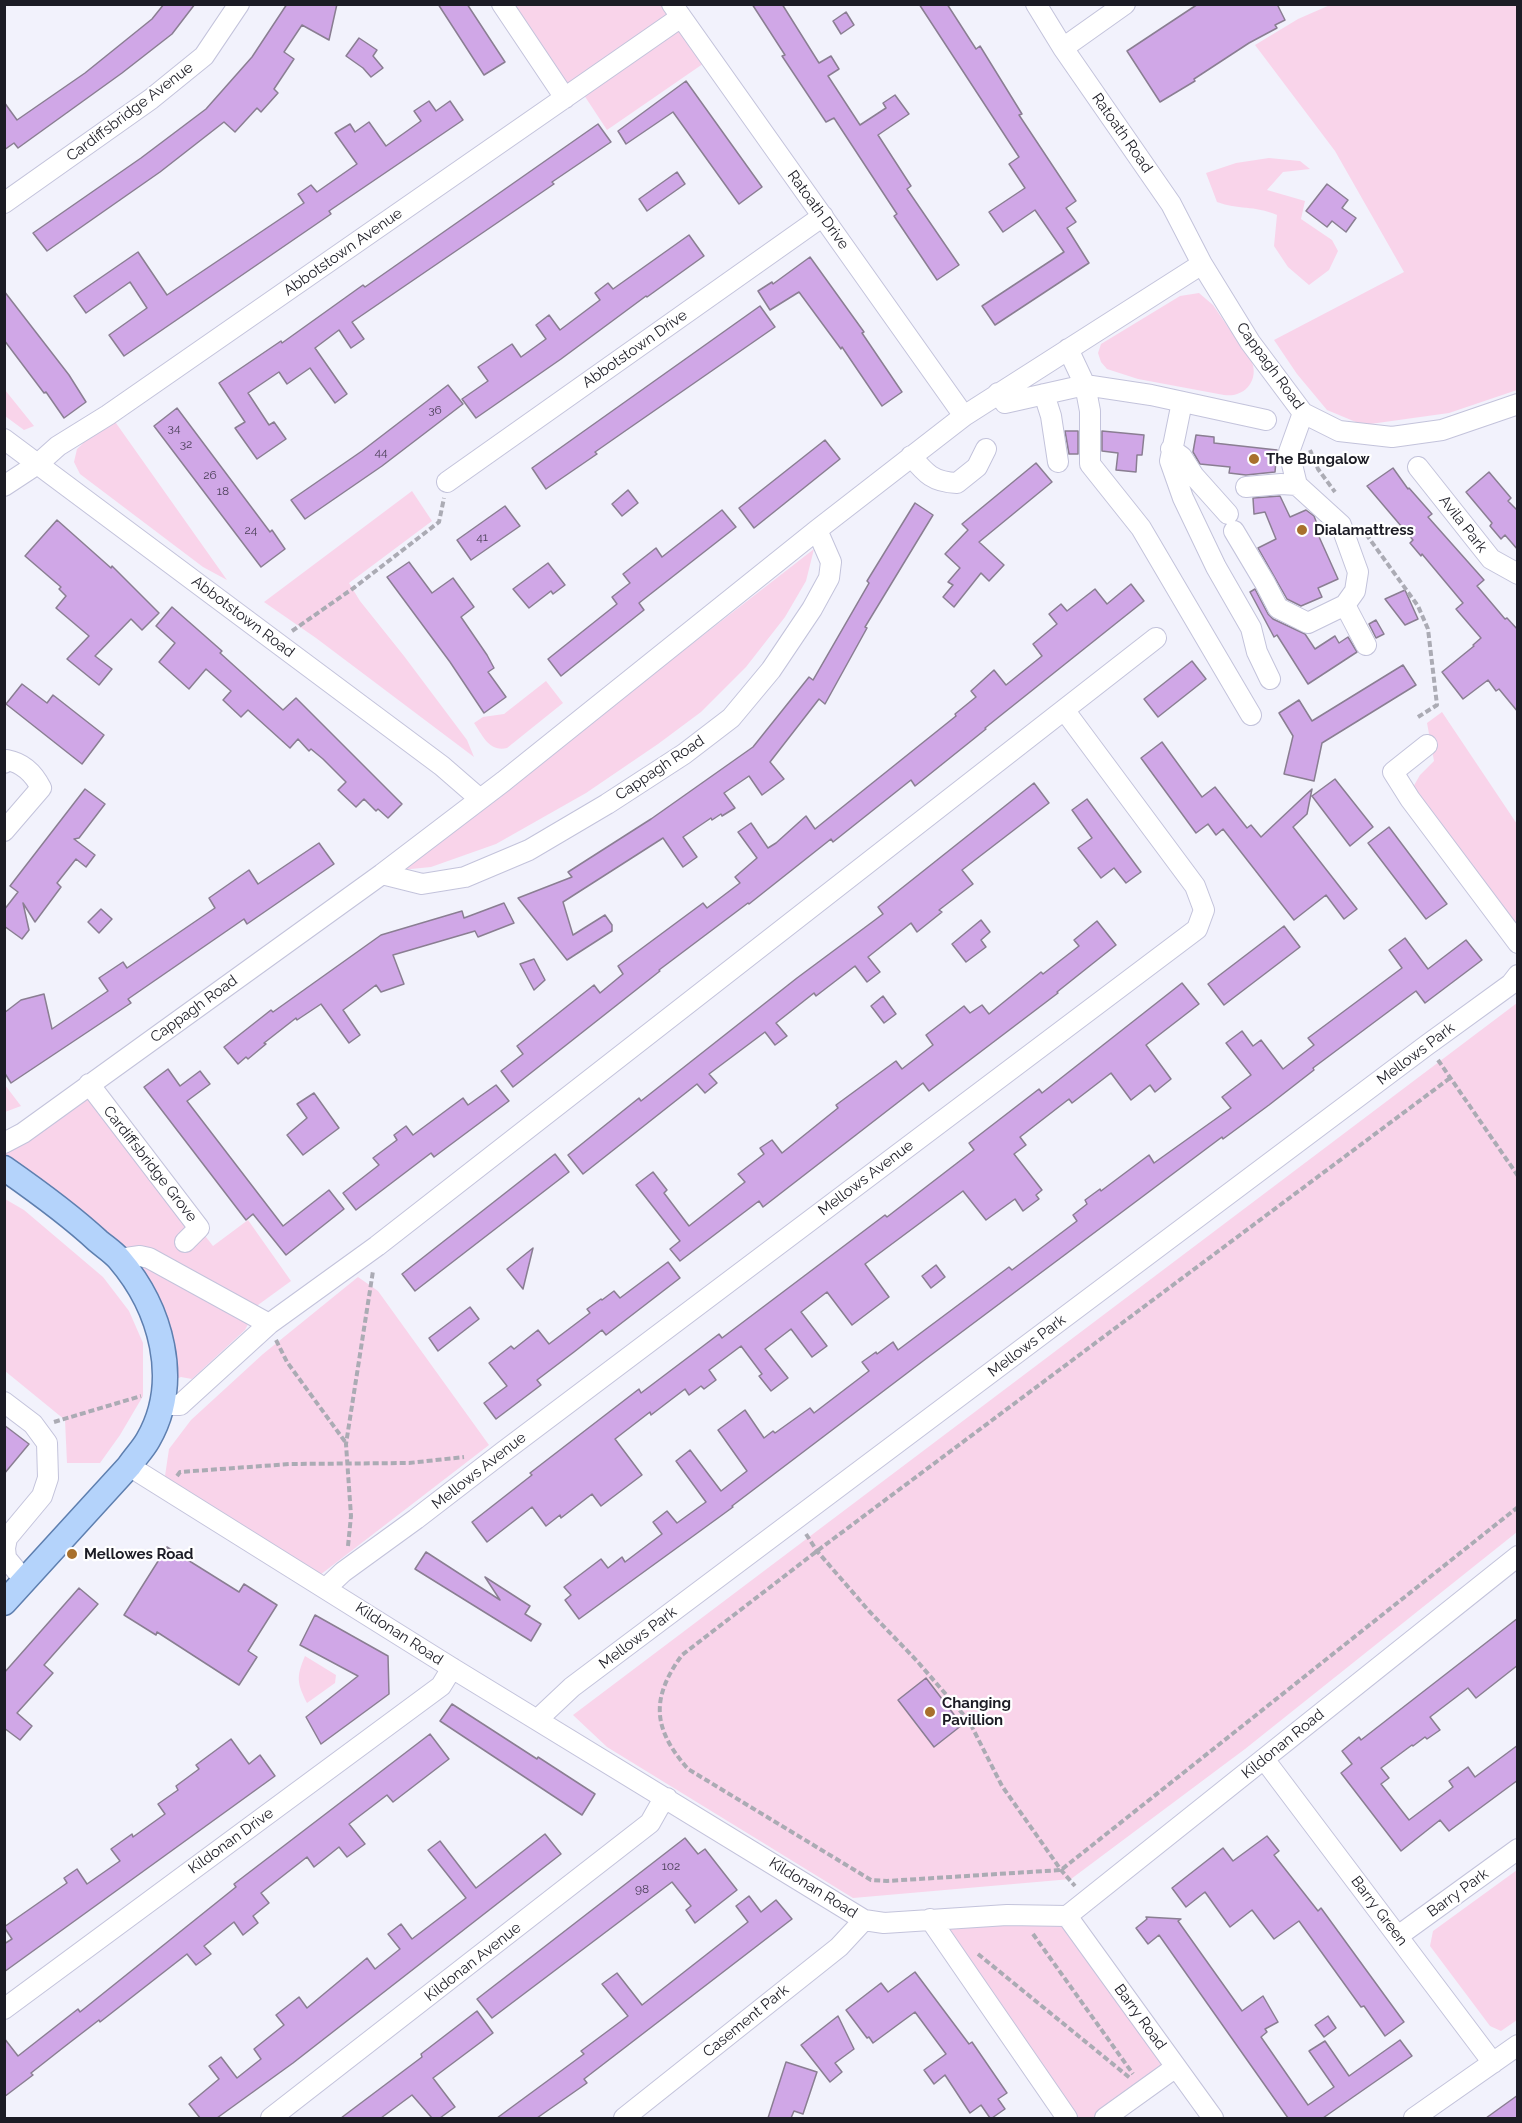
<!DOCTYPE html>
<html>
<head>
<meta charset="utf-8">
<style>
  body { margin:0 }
  #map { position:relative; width:1522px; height:2123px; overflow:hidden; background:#f2f2fc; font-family:Raleway,sans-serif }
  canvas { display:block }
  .frame { position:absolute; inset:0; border:6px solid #1c1c25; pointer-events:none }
</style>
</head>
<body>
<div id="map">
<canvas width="1522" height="2123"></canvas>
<div class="frame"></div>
</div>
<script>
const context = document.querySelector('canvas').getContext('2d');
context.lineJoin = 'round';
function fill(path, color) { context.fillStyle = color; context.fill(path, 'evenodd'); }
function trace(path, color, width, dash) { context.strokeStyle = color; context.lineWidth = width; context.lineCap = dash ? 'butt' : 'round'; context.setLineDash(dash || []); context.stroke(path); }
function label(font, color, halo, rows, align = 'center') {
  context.font = font + ' Raleway,sans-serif'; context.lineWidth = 4.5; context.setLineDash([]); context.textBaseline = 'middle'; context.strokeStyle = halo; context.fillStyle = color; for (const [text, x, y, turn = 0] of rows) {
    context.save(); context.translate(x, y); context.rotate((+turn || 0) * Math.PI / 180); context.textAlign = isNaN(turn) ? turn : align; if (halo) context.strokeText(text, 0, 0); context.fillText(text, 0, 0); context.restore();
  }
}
const green = new Path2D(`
  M502,5H671L710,59L607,130L580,89L565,97Z
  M1330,5H1517V390L1449,413L1363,425L1327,410L1297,374L1274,340L1404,272L1335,151L1255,45L1298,19Z
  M1269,158L1300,161L1310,169L1283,172L1267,190L1305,201L1301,219L1332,240L1338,251L1329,270L1309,285L1288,267L1274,246L1277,215C1254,205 1238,210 1217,202L1206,173L1236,163Z
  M1199,293L1213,305L1252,362C1259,381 1244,398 1224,395L1138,379L1107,369L1101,362L1098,353L1101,344L1180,296Z
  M4,390H5L34,426L24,430L5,416Z
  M111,416L227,580L203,567L80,474L74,462L77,449Z
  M412,491L432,521L349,583L360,601L404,656L467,740L474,757L316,638L264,602Z
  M814,549L806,581L785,617L746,667L701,712L658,744L586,793L496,844L431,867L401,870Z
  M546,681L563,703L507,748C489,752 483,736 474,723L483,717L504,714Z
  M1442,712L1517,824V941L1412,789L1420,775L1434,761L1427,723Z
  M1517,1003V1532L1245,1749L1071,1879L853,1898L607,1747L573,1715Z
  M5,1085L21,1106L5,1112L4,1085Z
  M88,1086L213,1246L248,1220L291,1281L258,1305L245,1330L192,1379L181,1377L165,1384L152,1306L5,1166V1143Z
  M5,1199L24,1210L103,1277L129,1311L143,1343V1396L120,1435L100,1463H67L65,1420L5,1371Z
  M358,1277L378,1291L489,1445L320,1575L181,1489L165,1476L169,1449L191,1420L263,1354Z
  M305,1656L336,1675L335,1683L307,1703C297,1683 296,1677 305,1656Z
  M1517,1870V2020L1501,2031L1490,2026L1430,1946L1433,1931Z
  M1066,1917L1177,2066L1104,2118H1067L932,1920Z`);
const building = new Path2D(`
  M164,4H195L172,34L122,73L18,148L14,143L4,150V102L17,120L85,73L152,19Z
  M287,4H337L329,40L302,25L284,52L294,59L274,89L278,93L261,112L257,108L235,132L224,122L160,172L47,251L33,233L141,158L206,109L252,57Z
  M438,4H467L505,62L484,75Z
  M752,4H782L819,63L831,56L839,69L828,76L860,125L886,108L883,103L895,95L909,114L878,135L911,186L907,189L959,265L937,280L894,216L897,214L834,118L826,122L782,56L785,55Z
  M919,4H947L976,49L980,46L1022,114L1019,115L1076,201L1066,208L1076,222L1067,228L1089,263L995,325L982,306L1064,252L1035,210L1003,232L989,212L1025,188L1009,164L1019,157Z
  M1198,4H1277L1285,20L1275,25L1277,28L1249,43L1194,79L1195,81L1160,102L1127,51Z
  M846,12L854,25L841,34L833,21Z
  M359,38L377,50L373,56L383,68L371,77L363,68L346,56Z
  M686,81L762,187L739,204L673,112L626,144L618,131Z
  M429,101L436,111L450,101L463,120L329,211L331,214L124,356L109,335L147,308L130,282L86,313L74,296L138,252L167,295L304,203L298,194L311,185L317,192L357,164L335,133L350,124L355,132L369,122L386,146L421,121L414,111Z
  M598,124L611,142L552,182L554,184L352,322L364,339L351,348L339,330L315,348L347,394L335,403L310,368L287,384L279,372L248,393L269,425L274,422L286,439L257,459L235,428L245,422L219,383L281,341L282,343L363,285L365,287Z
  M677,172L685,184L647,211L639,199Z
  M1327,184L1348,200L1342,208L1356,218L1346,232L1332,221L1327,227L1306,211Z
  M689,235L704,256L647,297L646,296L561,359L476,418L462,399L488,381L478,367L512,344L521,357L546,339L536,325L549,315L560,330L600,300L595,293L608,283L613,289Z
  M810,257L864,332L862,333L902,392L882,406L842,347L841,349L799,292L770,310L758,291L772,282L773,284Z
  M4,291L69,375L86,402L64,418L46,392L44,393L4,340Z
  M760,306L775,327L628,429L595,452L597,454L546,489L532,468Z
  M448,385L463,404L382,466L305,519L291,500L362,451Z
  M177,408L270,532L272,530L285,549L261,567L154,426Z
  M1065,431H1078V454H1069Z
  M1102,431L1144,435L1142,455H1137L1136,472L1116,470L1118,453L1102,451Z
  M1196,435L1214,437V443L1277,450L1275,472L1246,475L1229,473L1230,467L1200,464L1193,452Z
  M825,440L840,459L754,528L739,508Z
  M1036,463L1052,482L979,542L1004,565L989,581L981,573L954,607L943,597L953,585L948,582L960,568L945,554L968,530L962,524Z
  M1393,468L1408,489L1409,488L1432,514L1428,517L1484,580L1477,586L1505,619L1507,618L1518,630V712L1499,689L1496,691L1488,680L1463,699L1442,672L1474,646L1473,645L1481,638L1456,609L1463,603L1422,554L1421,556L1410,543L1413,540L1367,486Z
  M1489,472L1511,498L1508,501L1518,511V550L1505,535L1501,539L1490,526L1492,523L1466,492Z
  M628,490L638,503L622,516L612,504Z
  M1280,496L1290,517L1306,510L1314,516L1319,529L1316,530L1338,579L1318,588L1322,597L1301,606L1287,599L1258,548L1276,539L1265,512L1254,514L1253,498Z
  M915,503L933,515L865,627L867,628L825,704L819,699L770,762L784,779L762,795L749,776L724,793L735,808L722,816L721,814L712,820L711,818L683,837L697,857L683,867L663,838L563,902L573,935L605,915L612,925V931L567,960L518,898L572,877L568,872L651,819L753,747L809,677L813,680L869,583L867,581Z
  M505,506L520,526L471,560L457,540Z
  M722,510L736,527L639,603L644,610L561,676L548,659L617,604L612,597L630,583L623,574L656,548L662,557Z
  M57,520L111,568L112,566L159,613L142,630L131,619L95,656L112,669L99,685L67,659L89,636L56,608L66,596L59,589L61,587L25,556Z
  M409,562L432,593L453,578L474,607L461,617L487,655L494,668L488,672L506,697L484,713L450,662L387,577Z
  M548,563L565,585L553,594L551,591L529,608L513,589Z
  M1131,584L1144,601L985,728L986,729L915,786L911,780L833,842L831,839L749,904L748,903L659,970L660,971L513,1087L501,1071L523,1054L517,1046L594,985L600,993L623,974L618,966L703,903L707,908L740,883L735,877L757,858L738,832L751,823L768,848L776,843L806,816L815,829L956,716L955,714L976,697L971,691L994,670L1006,685L1042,656L1033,644L1057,624L1049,614L1061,604L1067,611L1095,589L1107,604Z
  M1255,589L1268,614L1273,619L1305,634L1315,649L1335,636L1339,643L1348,637L1357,652L1308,684L1277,635L1274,637L1250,592Z
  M1405,590L1418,619L1405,625L1385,599Z
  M172,607L222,651L220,653L283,710L296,698L402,804L388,818L378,809L376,811L364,799L356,807L338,790L346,782L323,759L311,749L309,751L298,739L290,748L248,710L241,717L223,700L231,691L206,669L189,689L159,662L175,643L156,626Z
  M1376,620L1384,634L1376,638L1369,624Z
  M1192,661L1206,679L1158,717L1144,699Z
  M1403,665L1416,685L1322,743L1314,781L1284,774L1293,736L1279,713L1299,700L1312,721Z
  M22,684L47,703L53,695L104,735L82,764L6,704Z
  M1162,742L1202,797L1215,787L1247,828L1251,825L1261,837L1312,789L1307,814L1293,827L1357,909L1344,919L1326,895L1294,920L1223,829L1216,835L1208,824L1196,833L1141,758Z
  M1335,779L1373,827L1350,846L1312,796Z
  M1034,783L1049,803L962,870L973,884L939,910L942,912L917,932L911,923L868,957L880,972L867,982L855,966L816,996L814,993L776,1023L787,1036L775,1045L765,1032L709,1074L717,1083L705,1093L697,1084L583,1174L568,1155L639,1098L641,1101L797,978L883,914L878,907Z
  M85,789L105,804L79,838L74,839L95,855L86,867L76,859L57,883L61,887L35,922L23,903L29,930L22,939L4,926V910L18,892L10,886Z
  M1087,799L1141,872L1126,883L1114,868L1101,878L1078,848L1092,838L1072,810Z
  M1389,827L1447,904L1426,919L1368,843Z
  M319,843L334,864L247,924L244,919L128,999L131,1003L11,1083L4,1072V1013L21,1000L44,994L52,1029L108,991L99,978L123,962L127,968L215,908L209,898L249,870L258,884Z
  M504,903L514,923L478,937L475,931L393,955L404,984L381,992L376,985L343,1010L360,1035L349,1043L321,1004L297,1020L296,1018L264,1043L266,1044L248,1059L246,1057L238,1064L224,1047L271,1010L273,1012L381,935L462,911L464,918Z
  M101,909L112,919L99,933L88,922Z
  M981,920L990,932L981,940L986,947L966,962L952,944Z
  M1097,921L1116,945L1057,992L1058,993L929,1091L923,1083L763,1207L759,1201L680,1261L670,1249L680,1241L636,1185L653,1172L667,1190L664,1193L689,1226L745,1182L738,1174L764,1154L760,1148L772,1140L782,1153L838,1108L836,1105L896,1061L902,1069L933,1045L926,1035L964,1006L970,1013L982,1005L989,1014L1041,972L1043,974L1079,946L1074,940Z
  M1284,926L1300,947L1224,1005L1208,984Z
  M1405,938L1428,969L1466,940L1482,960L1425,1003L1416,991L1313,1068L1314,1070L1269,1105L1223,1139L1222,1137L1126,1209L927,1358L732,1506L733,1507L718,1518L579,1619L565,1600L571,1595L564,1587L601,1559L608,1568L622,1557L625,1562L662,1534L653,1522L667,1511L677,1523L706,1502L676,1461L690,1450L721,1491L747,1471L718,1430L745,1410L764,1438L773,1431L775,1433L810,1408L814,1413L869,1371L862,1362L876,1352L877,1354L893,1342L898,1350L1009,1267L1012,1270L1077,1221L1073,1215L1087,1204L1085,1200L1100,1189L1101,1191L1149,1155L1154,1163L1231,1108L1222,1097L1251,1075L1226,1043L1242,1031L1253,1046L1261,1040L1283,1069L1314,1045L1308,1038L1402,968L1389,950Z
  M534,959L545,980L534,990L520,964Z
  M1182,983L1199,1004L1146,1045L1171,1079L1155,1092L1150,1085L1131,1100L1111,1073L1072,1103L1069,1099L1020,1137L1026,1145L1014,1154L1042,1190L1036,1195L1039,1199L1023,1211L1015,1199L986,1220L963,1191L865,1264L889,1297L852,1325L827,1292L801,1312L827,1346L812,1357L791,1329L765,1349L788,1378L771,1391L759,1376L762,1374L741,1346L709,1370L716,1380L704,1389L701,1386L689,1395L685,1389L651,1415L650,1412L615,1439L642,1475L601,1506L592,1494L561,1518L560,1515L546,1526L532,1507L487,1542L472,1522L532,1475L530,1473L639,1389L641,1393L719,1334L722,1338L885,1215L887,1217L974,1150L969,1143L1039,1089L1042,1093Z
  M883,996L896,1014L884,1023L871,1006Z
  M168,1069L180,1086L200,1071L210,1084L187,1101L283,1226L329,1190L344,1209L286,1255L253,1214L246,1220L144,1087Z
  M496,1085L509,1101L434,1157L431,1153L356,1210L343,1193L379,1165L373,1158L397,1140L394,1135L406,1126L413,1135L463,1098L468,1105Z
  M314,1093L339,1128L303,1155L287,1135L307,1118L297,1104Z
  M555,1154L569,1172L415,1291L402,1274Z
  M533,1248L523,1289L507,1269Z
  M668,1262L680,1278L606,1335L602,1330L574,1352L537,1380L541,1385L496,1419L484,1403L507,1386L489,1363L511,1346L514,1349L538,1330L549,1344L590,1313L587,1309L601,1299L602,1300L614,1291L620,1298Z
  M936,1265L945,1277L931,1288L922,1276Z
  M470,1307L479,1319L438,1351L429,1338Z
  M4,1425L29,1444L4,1474Z
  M167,1547L239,1592L244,1584L277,1605L248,1651L257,1657L239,1685L157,1632L156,1635L124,1615Z
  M426,1552L500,1600L485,1577L530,1606L525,1614L541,1624L531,1641L415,1569Z
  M79,1588L98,1604L44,1665L53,1673L17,1713L32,1726L20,1740L4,1728V1673Z
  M315,1615L388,1656L389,1694L321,1744L306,1717L358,1676L300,1645Z
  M1518,1618V1665L1476,1698L1468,1688L1430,1717L1440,1730L1427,1739L1425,1737L1413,1746L1412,1745L1381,1768L1389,1778L1381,1784L1409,1820L1453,1787L1449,1781L1468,1767L1475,1777L1518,1745V1780L1449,1831L1440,1820L1401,1851L1341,1773L1352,1764L1342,1751L1359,1737L1361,1740Z
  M926,1678L962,1725L934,1747L898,1700Z
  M452,1704L537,1759L538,1757L595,1794L582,1815L440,1721Z
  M430,1734L449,1759L393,1802L387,1795L349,1824L365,1844L347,1857L339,1847L314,1867L307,1857L261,1893L269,1903L253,1916L258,1923L243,1935L234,1922L204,1946L211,1954L196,1965L187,1954L100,2022L99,2020L64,2047L31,2073L33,2075L4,2097V2038L18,2056L78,2009L80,2012L236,1887L234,1884Z
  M231,1739L249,1764L260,1755L275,1776L4,1972V1944L12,1939L4,1927L67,1883L64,1878L77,1869L87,1884L120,1861L111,1849L132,1834L133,1837L165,1814L158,1804L178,1790L176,1786L199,1769L196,1765Z
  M545,1834L561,1854L293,2063L217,2118H200L189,2104L219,2079L209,2066L221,2057L237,2078L261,2059L254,2049L284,2025L276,2015L299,1997L307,2008L367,1958L375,1969L400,1949L388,1934L401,1924L412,1939L466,1898L428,1850L440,1841L476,1888Z
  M1267,1836L1279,1851L1274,1855L1318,1911L1321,1908L1404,2022L1385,2036L1364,2006L1361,2007L1299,1921L1274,1939L1252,1910L1230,1927L1205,1892L1186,1907L1172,1888L1223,1848L1233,1861Z
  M685,1838L698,1854L705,1849L737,1890L695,1923L686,1910L691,1906L672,1882L492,2018L477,1999Z
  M749,1896L761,1912L776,1900L792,1919L584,2079L587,2083L537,2118H497L584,2054L581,2051L628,2016L602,1984L617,1973L642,2005L748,1922L736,1906Z
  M1146,1917L1181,1919L1178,1921L1242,2011L1263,1996L1278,2022L1265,2029L1267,2032L1261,2037L1308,2105L1334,2087L1309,2051L1325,2041L1349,2076L1400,2040L1412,2056L1323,2118H1288L1159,1935L1148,1944L1136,1928L1147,1919Z
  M915,1972L969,2044L972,2042L1007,2093L998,2099L1005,2109L992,2118H990L981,2105L970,2113L945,2075L934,2084L924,2070L946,2054L915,2012L873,2043L869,2037L867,2038L846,2010L881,1983L888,1992Z
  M477,2011L493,2033L433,2078L455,2107L440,2118H432L412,2095L381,2118H341L422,2057L421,2054Z
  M838,2016L854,2049L835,2063L842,2072L830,2082L801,2045Z
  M1328,2016L1336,2028L1324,2037L1315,2025Z
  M786,2062L817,2072L803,2114L794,2111L791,2118H768Z
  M1518,2095V2118H1486Z`);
const path = new Path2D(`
  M1310,450L1318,469L1335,492
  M1366,534L1418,606L1428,629L1437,705L1418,717
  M292,631L355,587L439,522L444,498
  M1438,1060L1518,1176
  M1450,1078L817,1551L682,1655C650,1699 653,1729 688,1769L871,1880L887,1881L1061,1870L1518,1507
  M276,1340L287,1362L346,1443
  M54,1422L141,1396
  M177,1476L180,1472L290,1464L409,1463L464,1457
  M806,1534L817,1551L869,1611L917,1661L969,1721L1002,1786L1061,1870L1075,1886
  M348,1546L351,1516L346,1444L373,1271
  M1033,1934L1133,2074
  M978,1954L1130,2078`);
const minor = new Path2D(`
  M502,4L565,98
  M672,4L964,416
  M1036,4L1063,48L1171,204L1202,264L1250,342L1303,413L1339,431L1392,437L1442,430L1518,404
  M1063,48L1125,4
  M4,203L151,99L204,56L239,4
  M1068,349L1085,385L1151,395L1266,420
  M998,393L1005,403L1085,385L1090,411V464L1141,528L1251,715
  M1044,394L1051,416L1058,462
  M1182,402L1170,461L1183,498L1216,567L1251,628L1257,652L1270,679
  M1303,413L1289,452L1297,485L1341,525L1358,572L1355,591L1345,605L1366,645
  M4,439L442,766L480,799
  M1171,449L1182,457L1194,476L1228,514
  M911,456C926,474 933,482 957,483L977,467L986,449
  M1418,467L1491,559L1518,574
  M447,482L823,216
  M4,486L39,463L58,446L108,415L681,17
  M1246,487L1281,484L1297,485
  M1234,531L1265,583L1278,608L1308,623L1345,605
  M1427,745L1393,772L1410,799L1518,943
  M4,763L7,760C23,763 34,774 41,788L4,831
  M382,874L422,884L465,877L529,850L607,804L684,754L731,718L771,670L812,609L829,578L831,562L817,530
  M89,1084L199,1228L185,1242
  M4,1143L23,1133L382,874L504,781L817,530L964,416L1202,264
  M119,1259L140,1256L149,1258L269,1324
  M4,1402L33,1424L47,1443L48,1478L42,1496L7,1538L5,1548L6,1558L25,1581
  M161,1405H180L269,1324L377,1246L1156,638
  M129,1466L452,1668L864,1920L884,1923L1007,1915L1067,1916L1518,1556
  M326,1588L343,1572L416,1519L503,1452L1197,929L1204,910L1195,886L1065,711
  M538,1719L572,1687L1427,1045L1511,984L1518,975
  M1264,1759L1493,2063
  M1067,1916L1213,2118
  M930,1919L1067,2118
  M1398,1936L1518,1849
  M4,2009L441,1686L452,1668
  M271,2118L650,1823L659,1807L667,1798
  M624,2118L839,1947L864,1920
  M1105,2118L1176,2067
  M1414,2118L1518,2045`);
const major = new Path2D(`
  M4,1168C37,1191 69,1214 98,1241C105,1247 113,1252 119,1259C161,1308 182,1381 148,1440C143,1449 135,1457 129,1466L4,1603`);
const markers = [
  [1254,459,6,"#a8702d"],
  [1302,530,6,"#a8702d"],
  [72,1554,6,"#a8702d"],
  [930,1712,6,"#a8702d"]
];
const numberNames = [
  ["36",435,410],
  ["34",174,428],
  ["32",186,444],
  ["44",381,452],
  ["26",210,475],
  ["18",223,491],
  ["24",251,530],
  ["41",482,537],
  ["102",671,1866],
  ["98",642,1889]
];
const streetNames = [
  ["Cardiffsbridge Avenue",130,112,-37],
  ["Ratoath Road",1122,133,55],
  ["Ratoath Drive",818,210,54],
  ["Abbotstown Avenue",343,252,-35],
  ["Abbotstown Drive",635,349,-35],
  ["Cappagh Road",1270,366,54],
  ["Avila Park",1463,524,52],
  ["Abbotstown Road",243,617,37],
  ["Cappagh Road",660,768,-34],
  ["Cappagh Road",194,1009,-36],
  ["Mellows Park",1416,1054,-37],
  ["Cardiffsbridge Grove",150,1164,52],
  ["Mellows Avenue",866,1178,-37],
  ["Mellows Park",1027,1346,-37],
  ["Mellows Avenue",479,1471,-38],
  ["Kildonan Road",399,1634,33],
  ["Mellows Park",638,1638,-37],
  ["Kildonan Road",1283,1744,-39],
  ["Kildonan Drive",231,1841,-36],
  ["Kildonan Road",813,1888,32],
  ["Barry Park",1458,1893,-36],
  ["Barry Green",1379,1911,53],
  ["Kildonan Avenue",473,1962,-38],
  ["Barry Road",1140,2017,54],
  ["Casement Park",746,2021,-39]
];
const poiNames = [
  ["The Bungalow",1266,459],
  ["Dialamattress",1314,530],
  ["Mellowes Road",84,1554],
  ["Changing",942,1703],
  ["Pavillion",942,1720]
];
fill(green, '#f9d4ea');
fill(building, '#d0a7e7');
trace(building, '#8a7e92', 1.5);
trace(minor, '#c3c3db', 22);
trace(major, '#5e7faf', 27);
trace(path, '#ababb4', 4, [6, 3]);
trace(minor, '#fff', 20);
trace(major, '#b4d3fb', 24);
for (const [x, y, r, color] of markers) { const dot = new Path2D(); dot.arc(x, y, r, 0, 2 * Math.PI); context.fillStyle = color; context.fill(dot); trace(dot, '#fff', 2); }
label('12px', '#493f56', null, numberNames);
label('15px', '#1c1c25', '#fff', streetNames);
label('bold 15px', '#1c1c25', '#fff', poiNames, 'left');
</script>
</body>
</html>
